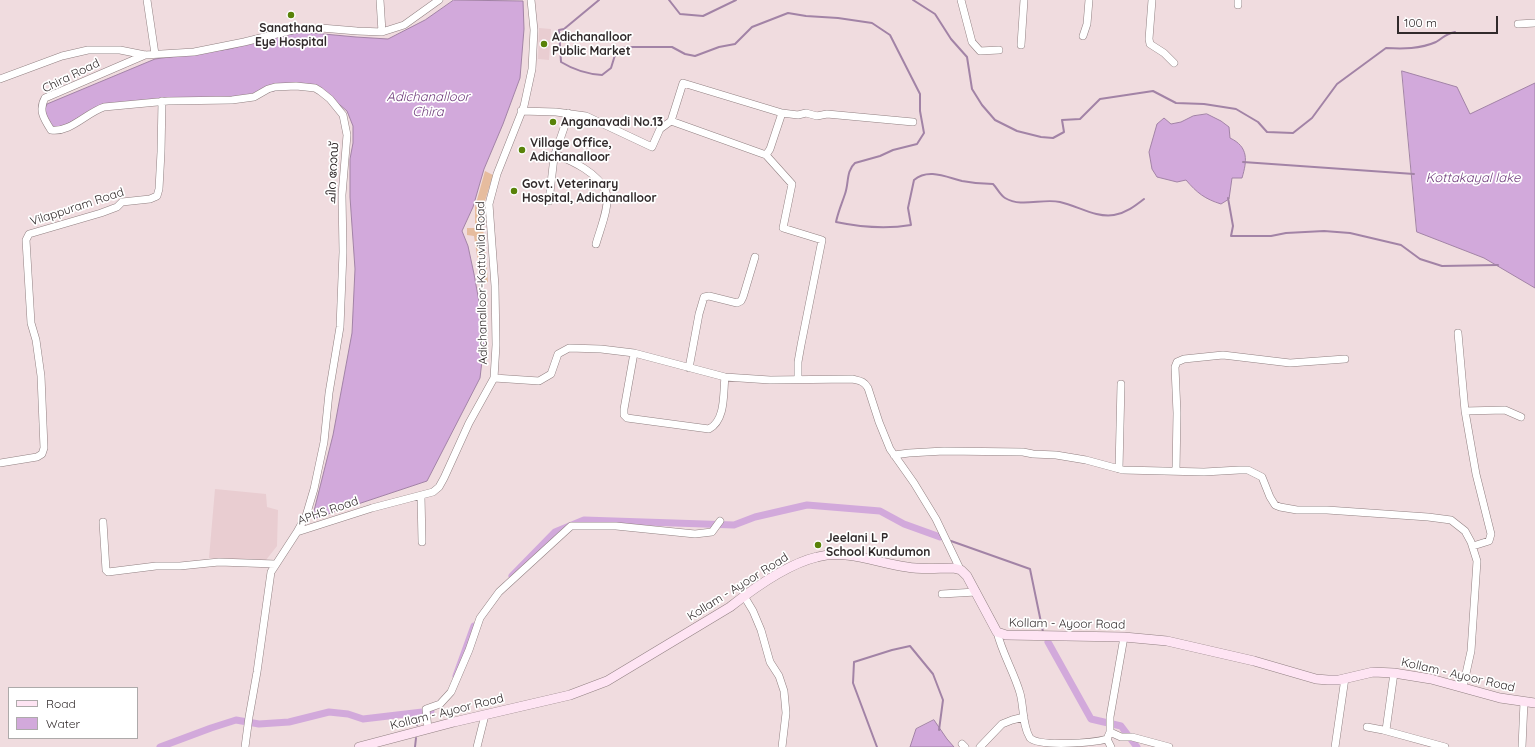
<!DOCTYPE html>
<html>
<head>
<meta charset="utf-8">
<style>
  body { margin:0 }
  #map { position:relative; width:1535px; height:747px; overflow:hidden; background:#f0dcdf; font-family:Quicksand,sans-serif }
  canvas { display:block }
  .legend { position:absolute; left:8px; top:687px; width:130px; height:52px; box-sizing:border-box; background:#fff; border:1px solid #adaaaa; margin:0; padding:5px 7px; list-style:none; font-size:12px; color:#312a2b }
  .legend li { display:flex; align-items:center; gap:8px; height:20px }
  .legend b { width:20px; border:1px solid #adaaaa }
  .scale { position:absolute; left:1397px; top:16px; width:101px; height:18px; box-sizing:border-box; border:2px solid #312a2b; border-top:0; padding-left:5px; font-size:12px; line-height:14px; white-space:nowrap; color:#312a2b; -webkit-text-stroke:3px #fff; paint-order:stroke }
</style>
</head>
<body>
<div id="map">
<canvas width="1535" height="747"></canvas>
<ul class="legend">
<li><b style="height:5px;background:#fee4f3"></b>Road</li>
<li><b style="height:11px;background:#d2a9db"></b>Water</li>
</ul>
<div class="scale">100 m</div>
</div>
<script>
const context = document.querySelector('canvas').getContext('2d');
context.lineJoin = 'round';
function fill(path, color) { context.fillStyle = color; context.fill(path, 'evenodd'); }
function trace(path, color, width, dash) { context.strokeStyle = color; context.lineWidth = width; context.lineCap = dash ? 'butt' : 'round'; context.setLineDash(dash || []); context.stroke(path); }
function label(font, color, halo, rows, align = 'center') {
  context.font = font + ' Quicksand,"Noto Sans Malayalam",sans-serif'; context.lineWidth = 3.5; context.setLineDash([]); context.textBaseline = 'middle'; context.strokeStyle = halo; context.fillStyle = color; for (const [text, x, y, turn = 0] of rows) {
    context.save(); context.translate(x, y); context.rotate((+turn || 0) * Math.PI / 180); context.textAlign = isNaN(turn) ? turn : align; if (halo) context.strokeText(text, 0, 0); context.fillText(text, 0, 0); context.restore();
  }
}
const built = new Path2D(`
  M539,28L551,29L549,60L538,59Z
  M215,489L266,494L267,507L278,510L277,546L266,560L209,558Z`);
const green = new Path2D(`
  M485,171L493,175L485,201L483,227L488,282H481L474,236L467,235V228H475V207Z`);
const water = new Path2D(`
  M454,0L523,1L524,29L520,78L503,124L484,169L473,207L462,231L468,246L474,274L485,335L480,378L427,481L316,518L314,511L333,435L352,333L355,269L350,197V159L353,143V126L347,111L326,93L308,84L248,96L103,104L58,129L51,125L44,110L47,104L155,59L229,49L271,38L302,32L356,37L388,39L425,20Z
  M1402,71L1457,87L1470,114L1535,83V288L1484,258L1417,232Z
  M1207,114L1221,121L1229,127L1230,138C1249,147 1247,161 1242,178H1232L1229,199L1221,204C1205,199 1197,193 1186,180L1177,182L1157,177L1152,169L1149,152L1157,124L1164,118L1171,124L1181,122L1193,116Z
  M934,720L947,739L954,747H910L916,729Z`);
const stream = new Path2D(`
  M599,0L564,29L559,30L561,62C574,70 587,74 602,75L611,68L615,55L621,48L633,47H672L685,54L695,56L719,47L735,44L752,27L788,13L806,16L838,18L872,23L890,35L920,94V111L924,133L917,144L893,150L880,156L855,163C846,171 849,183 845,194C842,203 838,212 836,222C860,227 887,229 911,225L908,208L914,180C928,168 946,177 962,181C972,183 983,184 993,184C997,188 1000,195 1005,198C1022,208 1042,198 1060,202C1078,206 1096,218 1114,215C1126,213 1135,206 1144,199
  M669,0L680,14L703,16L736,0
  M913,0L935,14L951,39L967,57L972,89L982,105L995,120L1017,131L1041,137L1053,138L1064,132L1062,120L1080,119L1100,99L1153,91L1176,103L1204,104L1236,109L1258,122L1267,132L1293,133L1312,118L1337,84L1386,48C1403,49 1420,49 1436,42C1445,37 1443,35 1455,32
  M1243,162L1414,174
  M1228,198L1233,226L1231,236H1271L1286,233L1324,231L1350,233L1401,245L1420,259L1442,266L1498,265
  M951,541L1030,569L1043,632
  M417,725L419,712
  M415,747L416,738
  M877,747L853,683L854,662L892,650L910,646L933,674L943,700L939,730`);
const canal = new Path2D(`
  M512,576L555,532L584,520L734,525L755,517L807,505L880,511L904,524L940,537
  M1048,642L1091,719L1121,726L1137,747
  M456,676L474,626
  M160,747L211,728L236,720L259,724L289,722L329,712L348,714L363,719L431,711`);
const street = new Path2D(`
  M147,0L155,54
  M380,0L382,32
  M531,0L534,30L532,69L524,106L497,174L489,204L495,286L496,345L494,378L539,381L551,374L558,354L569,348L601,349L634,353L725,377L770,380L852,379C860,381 864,381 868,388L879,422L890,449L914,483L936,519L960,569
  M961,0L972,42L980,51L999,50
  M1152,0L1149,39L1150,44L1164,53L1174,63
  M1238,0V5
  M1518,24L1535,23
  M1083,36L1087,24L1089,0
  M1021,45L1024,0
  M145,55L45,98C38,110 44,119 51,130C70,133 86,113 104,107L168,101L232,100L254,97L268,89L275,87L296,86L315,88L320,91L330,99L343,115L347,135L342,195L343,252L340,327L329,393L324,442L314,489L306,516L297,532
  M0,79L62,56L88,50H120L145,55L194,52L244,42L297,29L321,28L357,31L382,32L404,25L439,0
  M521,111L556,112L586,116L652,147L660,129L671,121L766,155L770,149L782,113L798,115L806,113L817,116L827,114L913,122
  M671,121L683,83L782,113
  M555,154C572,161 599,173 606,192C611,204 599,232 596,244
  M766,155L792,184L783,228L822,240L801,345L798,362V379
  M549,201L554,157L565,125L568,113
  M1458,333L1465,411L1476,474L1491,534L1489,541L1473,546
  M634,353L624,409V415L627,418L709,429C726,420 723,393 725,377
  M689,368L699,314L704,297L709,296L737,303L741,301L743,297L755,257
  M1465,411L1505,410L1521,417
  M894,455L909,453L944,451L1023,452L1033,454L1056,455L1086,460L1123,470L1204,472L1239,470H1248L1262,477L1270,497L1275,505L1280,507L1297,510H1327L1428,517L1451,520L1465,531L1471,542L1477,561L1471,651L1463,687
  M0,463L37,457L42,454L44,448L41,376L36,340L31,323L26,240L29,234L101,213L117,207L122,202L150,199L157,196L159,189L161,152L162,101
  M1119,469L1121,384
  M1176,471L1177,413L1175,367L1177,362L1184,359L1223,355L1290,363L1345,359
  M421,496L422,542
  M103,522L106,570L108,572L156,566H180L219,562L275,564
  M942,594L976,592
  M744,596L753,611L761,630L770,662L779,676L784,691L786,713L782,747
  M997,632C1002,653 1014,672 1020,693C1024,707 1022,725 1030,738C1039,747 1093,743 1107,739L1110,732V717L1124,637
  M1367,727L1383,730L1445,747
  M428,729L426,709L440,704L451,692L469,650L480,618L499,592L571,526H616L695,534L712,532L720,521
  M1386,730L1394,673
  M1110,732L1121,737H1132L1169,747
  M1107,739L1111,747
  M962,744L965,747
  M245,747L249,717L257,672L271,572L297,532L372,508L433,492L439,487L444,478L469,423L494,378
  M477,747L485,715
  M980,747L1002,724L1012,720L1024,717
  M1335,747L1345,678
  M1522,747L1524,702`);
const secondary = new Path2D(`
  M359,747L454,722L570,695L607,681L730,607C754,588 787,564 817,557C848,549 877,563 907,567C922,570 938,568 953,568L961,570L967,576L997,632L1006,635L1124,637L1167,641L1254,661L1316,679L1328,680H1339L1373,672L1394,673L1431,679L1500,698L1535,703`);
const markers = [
  [291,15,4,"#598209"],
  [544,44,4,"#598209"],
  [553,122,4,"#598209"],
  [522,150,4,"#598209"],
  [514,191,4,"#598209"],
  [818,545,4,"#598209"]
];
const poiNames = [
  ["Sanathana",291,28,"center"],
  ["Eye Hospital",291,42,"center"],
  ["Adichanalloor",552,37],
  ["Public Market",552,51],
  ["Anganavadi No.13",561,122],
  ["Village Office,",530,143],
  ["Adichanalloor",530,157],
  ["Govt. Veterinary",522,184],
  ["Hospital, Adichanalloor",522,198],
  ["Jeelani L P",826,538],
  ["School Kundumon",826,552]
];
const streetNames = [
  ["Chira Road",71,76,-26],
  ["ചിറ റോഡ്",333,173,-87],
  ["Vilappuram Road",77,207,-18],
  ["Adichanalloor-Kottuvila Road",482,283,-91],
  ["APHS Road",328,511,-19],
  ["Kollam - Ayoor Road",738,587,-32],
  ["Kollam - Ayoor Road",1067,624,1],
  ["Kollam - Ayoor Road",1458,675,13],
  ["Kollam - Ayoor Road",447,712,-14]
];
const waterNames = [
  ["Adichanalloor",428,97],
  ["Chira",428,112],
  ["Kottakayal lake",1473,178]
];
fill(built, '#e9cdd1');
fill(green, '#e6bc9e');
fill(water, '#d2a9db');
trace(water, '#a283a6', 1);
trace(stream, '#a283a6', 2);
trace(canal, '#d2a9db', 7);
trace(street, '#918082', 8);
trace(secondary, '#918082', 10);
trace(street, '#fff', 7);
trace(secondary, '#fee4f3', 9);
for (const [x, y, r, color] of markers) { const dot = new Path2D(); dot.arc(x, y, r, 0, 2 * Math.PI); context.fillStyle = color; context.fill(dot); trace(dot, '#fff', 1.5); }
label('bold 12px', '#312a2b', '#fff', poiNames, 'left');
label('12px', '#312a2b', '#fff', streetNames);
label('italic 13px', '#703d7c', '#fff', waterNames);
</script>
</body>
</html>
